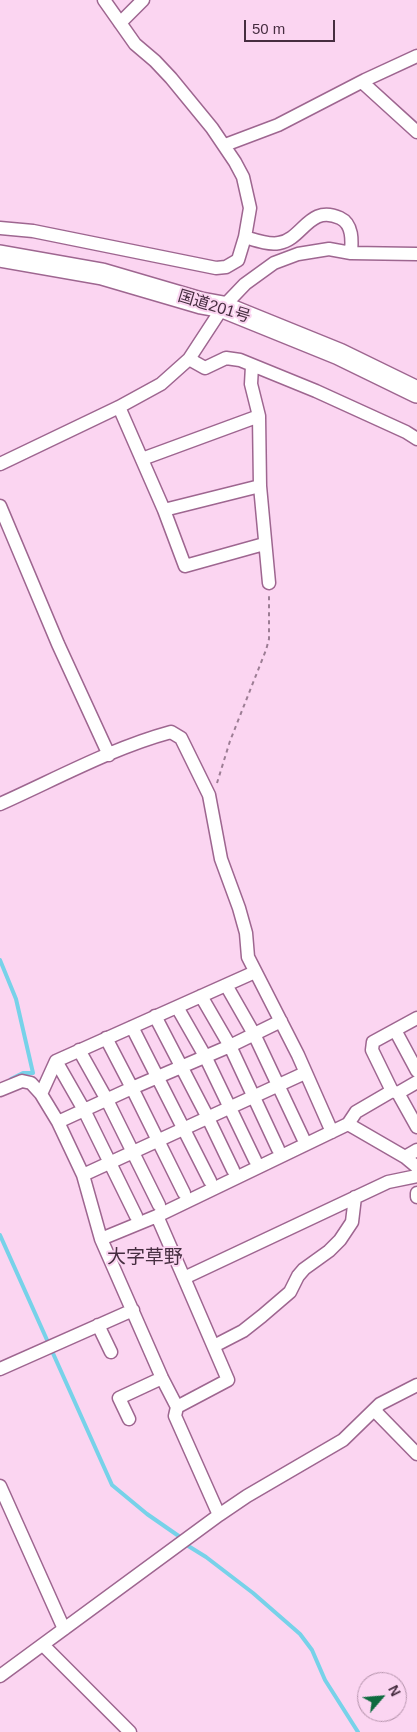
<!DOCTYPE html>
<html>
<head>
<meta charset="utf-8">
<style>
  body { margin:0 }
  #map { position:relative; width:417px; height:1732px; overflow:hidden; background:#fbd5f1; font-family:Arial,sans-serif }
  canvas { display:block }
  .north { position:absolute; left:357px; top:1672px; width:50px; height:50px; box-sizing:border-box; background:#fbd5f1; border:1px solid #b392aa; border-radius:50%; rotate:63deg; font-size:14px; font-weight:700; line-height:20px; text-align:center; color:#462d40 }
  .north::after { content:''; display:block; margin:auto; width:18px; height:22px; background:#0e6b3f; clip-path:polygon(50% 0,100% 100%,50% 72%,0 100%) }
  .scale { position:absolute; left:244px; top:20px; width:91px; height:22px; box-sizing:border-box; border:2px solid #462d40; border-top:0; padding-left:6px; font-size:15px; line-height:18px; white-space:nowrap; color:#462d40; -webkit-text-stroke:4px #fbd5f1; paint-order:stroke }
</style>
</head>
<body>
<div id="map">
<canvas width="417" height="1732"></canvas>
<div class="north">N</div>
<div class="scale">50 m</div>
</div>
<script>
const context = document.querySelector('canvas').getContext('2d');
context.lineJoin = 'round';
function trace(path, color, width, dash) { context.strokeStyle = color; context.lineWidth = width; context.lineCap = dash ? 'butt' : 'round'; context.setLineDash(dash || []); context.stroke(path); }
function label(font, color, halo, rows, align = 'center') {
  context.font = font + ' Arial,"Noto Sans JP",sans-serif'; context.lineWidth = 4; context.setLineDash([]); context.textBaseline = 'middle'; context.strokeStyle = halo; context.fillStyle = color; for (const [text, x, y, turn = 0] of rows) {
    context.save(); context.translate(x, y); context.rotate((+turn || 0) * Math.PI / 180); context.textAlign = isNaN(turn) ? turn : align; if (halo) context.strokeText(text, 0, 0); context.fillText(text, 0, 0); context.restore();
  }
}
const stream = new Path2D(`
  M0,960L16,999L33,1073H23L11,1079
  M0,1235L112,1485L147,1514L183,1539
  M185,1544L206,1557L253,1593L300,1634L312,1650L325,1680L358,1732`);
const path = new Path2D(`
  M217,783L230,741L266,650L269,639V594`);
const minor = new Path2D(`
  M120,23L143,0
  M362,82L417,132
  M225,145L278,125L365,80L417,56
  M0,228L33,231L216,268L226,267L238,260L245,237L250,208L243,177L235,162L212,128L171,78L155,61L135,44L104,0
  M245,237C255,240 268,245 279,243C303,239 309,204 340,218C353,224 352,241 351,253
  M189,359L205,368L226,358L240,360L316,391L406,432L417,439
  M252,366L251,384L259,416L260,486L269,583
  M119,407L164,510L185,566L264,544
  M142,459L259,416
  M0,464L119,407L161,384L189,359L223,307L245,284L274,263L298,254L329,249L351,253L417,254
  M0,506L58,644L109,755
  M164,510L260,486
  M0,804C56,779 112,748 171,732L181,738L209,795L221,859L239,908L246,933L248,957L298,1055L332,1132
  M226,985L254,1034L303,1138
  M201,996L230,1046L278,1149
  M177,1007L205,1056L255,1160
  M155,1016L208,1118L233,1170
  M132,1027L210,1181
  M395,1030L417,1071
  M106,1038L132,1088L184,1193
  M79,1050L107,1100L159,1205
  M56,1061L84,1110L136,1216
  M0,1090L22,1081L31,1083L41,1094L58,1122L83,1175L101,1239L162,1378L177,1407L175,1416L219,1515
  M392,1091L398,1093L417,1082
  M398,1093L417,1127
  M41,1094L56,1061L255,972
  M58,1122L132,1088L230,1046L281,1021
  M348,1124L356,1112L392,1091L372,1050L373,1042L417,1018
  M405,1157L417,1150
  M83,1175L305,1073
  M417,1193V1197
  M157,1216L184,1278L388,1182L417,1176
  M101,1239L157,1216L348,1124L405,1157L417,1167
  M98,1325L111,1352
  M214,1346L243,1331L262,1316L290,1292L298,1276L304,1269L329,1251L340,1240L352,1222L355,1197
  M0,1369L133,1310
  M177,1407L228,1380L184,1278
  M374,1410L417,1454
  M129,1419L119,1398L162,1378
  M0,1486L64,1629
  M43,1645L130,1732
  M0,1676L219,1515L247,1496L343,1440L380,1404L417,1385`);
const trunk = new Path2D(`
  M0,256L102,274L201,303L223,307L339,354L417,392`);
const streetNames = [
  ["国道201号",214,307,17]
];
const quarterNames = [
  ["大字草野",145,1258]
];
trace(stream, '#77d2e9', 4);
trace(minor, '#9e6690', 15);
trace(trunk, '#9e6690', 24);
trace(path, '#9c7d94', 2, [4, 4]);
trace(minor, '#fff', 12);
trace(trunk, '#fff', 21);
label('16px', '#462d40', '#fbd5f1', streetNames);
label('19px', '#462d40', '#fbd5f1', quarterNames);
</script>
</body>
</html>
